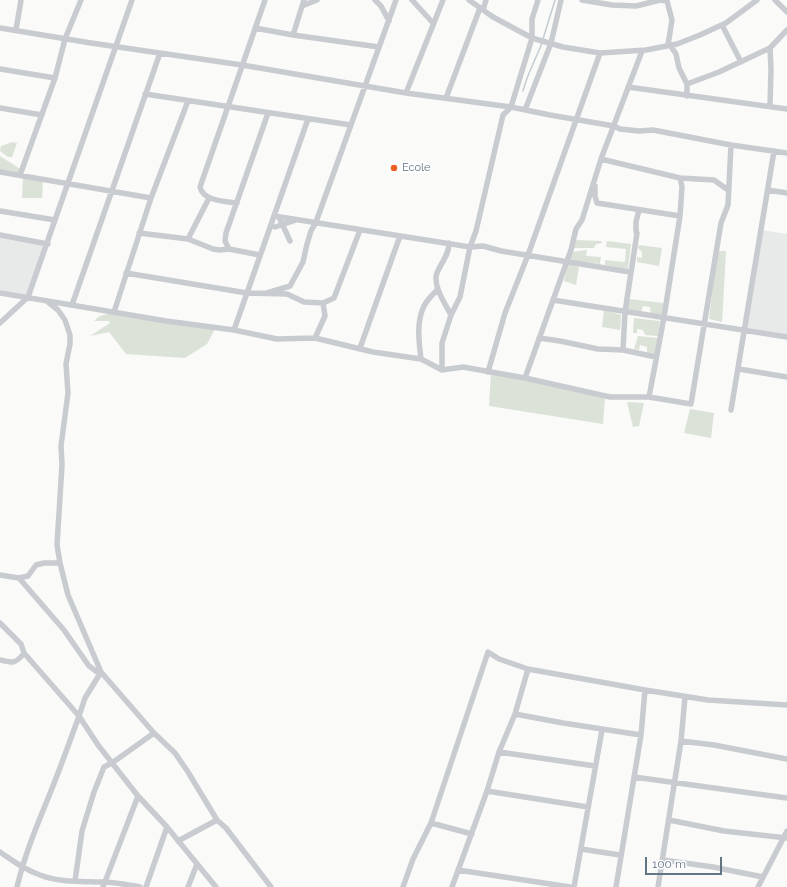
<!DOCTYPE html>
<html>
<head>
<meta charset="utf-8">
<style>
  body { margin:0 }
  #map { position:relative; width:787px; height:887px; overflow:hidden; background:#fafaf8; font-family:Raleway,sans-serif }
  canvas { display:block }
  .scale { position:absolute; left:645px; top:857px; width:77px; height:18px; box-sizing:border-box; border:2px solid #637485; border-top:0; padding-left:5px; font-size:12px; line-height:14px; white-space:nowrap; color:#637485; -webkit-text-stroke:3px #fff; paint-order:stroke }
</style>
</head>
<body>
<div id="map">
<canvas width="787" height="887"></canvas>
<div class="scale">100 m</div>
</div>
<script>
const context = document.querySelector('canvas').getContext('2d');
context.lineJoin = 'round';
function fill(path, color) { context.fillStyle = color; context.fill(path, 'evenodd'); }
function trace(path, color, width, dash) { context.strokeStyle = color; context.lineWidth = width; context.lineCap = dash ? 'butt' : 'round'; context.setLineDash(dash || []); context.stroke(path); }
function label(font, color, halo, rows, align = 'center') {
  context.font = font + ' Raleway,sans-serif'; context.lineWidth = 4; context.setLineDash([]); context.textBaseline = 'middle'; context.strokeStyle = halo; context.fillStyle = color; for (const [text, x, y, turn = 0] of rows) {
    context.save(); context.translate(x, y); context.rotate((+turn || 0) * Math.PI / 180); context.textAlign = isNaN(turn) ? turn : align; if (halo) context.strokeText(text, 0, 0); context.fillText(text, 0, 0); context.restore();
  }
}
const built = new Path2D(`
  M761,230L787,234V336L745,330Z
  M0,234L48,242L28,297L0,293Z`);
const green = new Path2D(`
  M12,142L17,143L12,157H8L0,151L1,146Z
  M0,156L22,170L20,175L0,172Z
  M23,176L43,180L42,198H22Z
  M576,240L601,241L602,243L596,244L594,248H573Z
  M607,241L631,244L628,269L605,265V260L625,262L626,249L606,247Z
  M639,245L662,248L659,266L637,262V257L642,258V252L638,248Z
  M587,250L586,256L601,257L600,264L569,260L572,252Z
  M717,251H726L722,322L709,319Z
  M568,264L579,267L576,285L564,281Z
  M629,299L664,303L662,314H651L650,307L643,306L641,312L627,310Z
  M604,310L621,315L620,330L602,327Z
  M111,313L215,329L207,344L185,358L126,354L109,332L90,336L110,323L109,321H94L100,316Z
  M634,318L660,321L658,336L645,335L643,330L637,329V333H633Z
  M638,336L658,338L655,354L647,353V347L640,345L639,350L634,349Z
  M491,372L605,397L603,424L489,406Z
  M627,402L644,403L639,426L633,427Z
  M690,409L714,413L711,438L684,433Z`);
const stream = new Path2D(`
  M543,39L555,0
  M523,91C527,74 536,59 542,43`);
const minor = new Path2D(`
  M375,0L381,6L389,21
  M412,0L433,23
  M469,0L493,17L532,38L563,47L600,53L646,50L677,44L700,35L726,23L757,0
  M582,0L612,5L636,6L660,0
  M659,0L667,1L672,20L668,45
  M775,0L787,12
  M302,6L317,0
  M483,10L486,0
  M722,25L741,62
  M0,28L91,43L242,65L406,93L511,107L550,115L614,126L620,129L639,131L653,130L731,145L787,153
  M255,28L293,35L379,47
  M16,30L21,0
  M293,35L304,0
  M670,45L676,54L679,68L687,84V96
  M0,69L55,78
  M687,84L719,72L770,48L787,30
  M628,87L787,109
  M406,93L443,0
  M145,94L351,125
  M446,98L480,8
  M770,106L771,69L770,48
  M0,108L42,115
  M525,110L551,43L561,0
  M601,159L680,178L714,180L728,190
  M0,172L151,198
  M20,175L55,78L65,39L81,0
  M595,186V196L597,203L680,216
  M768,190L787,193
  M237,203C224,201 203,201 200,187L265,0
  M0,211L55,220
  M274,216L470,247L483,246L501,251L630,272
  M279,217L290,241
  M275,227L296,220
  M139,233L188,239L213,249L220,250L229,249L260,255
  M0,235L48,244
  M188,239L209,198
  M449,243C449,255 441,263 437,273C432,285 446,305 451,315
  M229,249L225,241L226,233L268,113
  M126,273L247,293L287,294L304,302L323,303
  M0,293L166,321L234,330L277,339L315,338L373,352L421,359L442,370L463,367L525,378L610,397H649L691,404L721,223L728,205L731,145
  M267,293L290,286L303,262L307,244L311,231L316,222L396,0
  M553,300L787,337
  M48,302L58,310L65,320L70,335V344L66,364L68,393L61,446L62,465L57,545L60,563L68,595L101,672L154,733L175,753L188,772L217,820L226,828L271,887
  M72,305L160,53
  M114,312L151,198L188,101
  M0,323L28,297L132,0
  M234,330L308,119
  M315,338L325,316L323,303L334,298L360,230
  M539,338L560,341L598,349L623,350L656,357
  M360,348L400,236
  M623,350L625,312L637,233L636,232V222L639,210
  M421,359C419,342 416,322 424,306C427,300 433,294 438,289
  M739,369L787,377
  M442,370V343L451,315L460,297L470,247L476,231L503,115L511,107L532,38V19L538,0
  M488,372L505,313L528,255L600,53
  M525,378L571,250L576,229L582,220L601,159L642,51
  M649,397L664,317L680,216L682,187L680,178
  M731,410L774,151
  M0,575L19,578L28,576L36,565L44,563H60
  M19,578L64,630L89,666L100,674
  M0,623L21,644L24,653C16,664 12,663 0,660
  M101,672L85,698L79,716L98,745L138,796L167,827L216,887
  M515,714L563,723L641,735
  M681,741L714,745L787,759
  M499,752L595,766
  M634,777L787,798
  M487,791L588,807
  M669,820L724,831L787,838
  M431,823L472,834
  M178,841L217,820
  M581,849L620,855
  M0,852C13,861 25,870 40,875C60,883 82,881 103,882C115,882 128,885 140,887
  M663,860L713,867L763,877
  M458,870L570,887
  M75,881L82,831L94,792L104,767L112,763L154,733
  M17,887C25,853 38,823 51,791C61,766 70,741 79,716L24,653
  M103,887L138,796
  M146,887L167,827
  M188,887L197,864
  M403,887L413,859L431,823L488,652L499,659L528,669L645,690L708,700L787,705
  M452,887L487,791L499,752L515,714L528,669
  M574,887L602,730
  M616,887L641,735L645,690
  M658,887L681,741L685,697
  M758,887L787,831`);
const markers = [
  [394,168,4,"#ed5e24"]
];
const poiNames = [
  ["Ecole",402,168]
];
fill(built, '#e8e9e9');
fill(green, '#dbe2d8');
trace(stream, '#c2ccd1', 1.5);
trace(minor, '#c8ccd0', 5.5);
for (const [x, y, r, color] of markers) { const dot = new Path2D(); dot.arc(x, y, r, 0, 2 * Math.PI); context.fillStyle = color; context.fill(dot); trace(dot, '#fff', 1.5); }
label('11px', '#637485', '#fff', poiNames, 'left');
</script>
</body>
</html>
